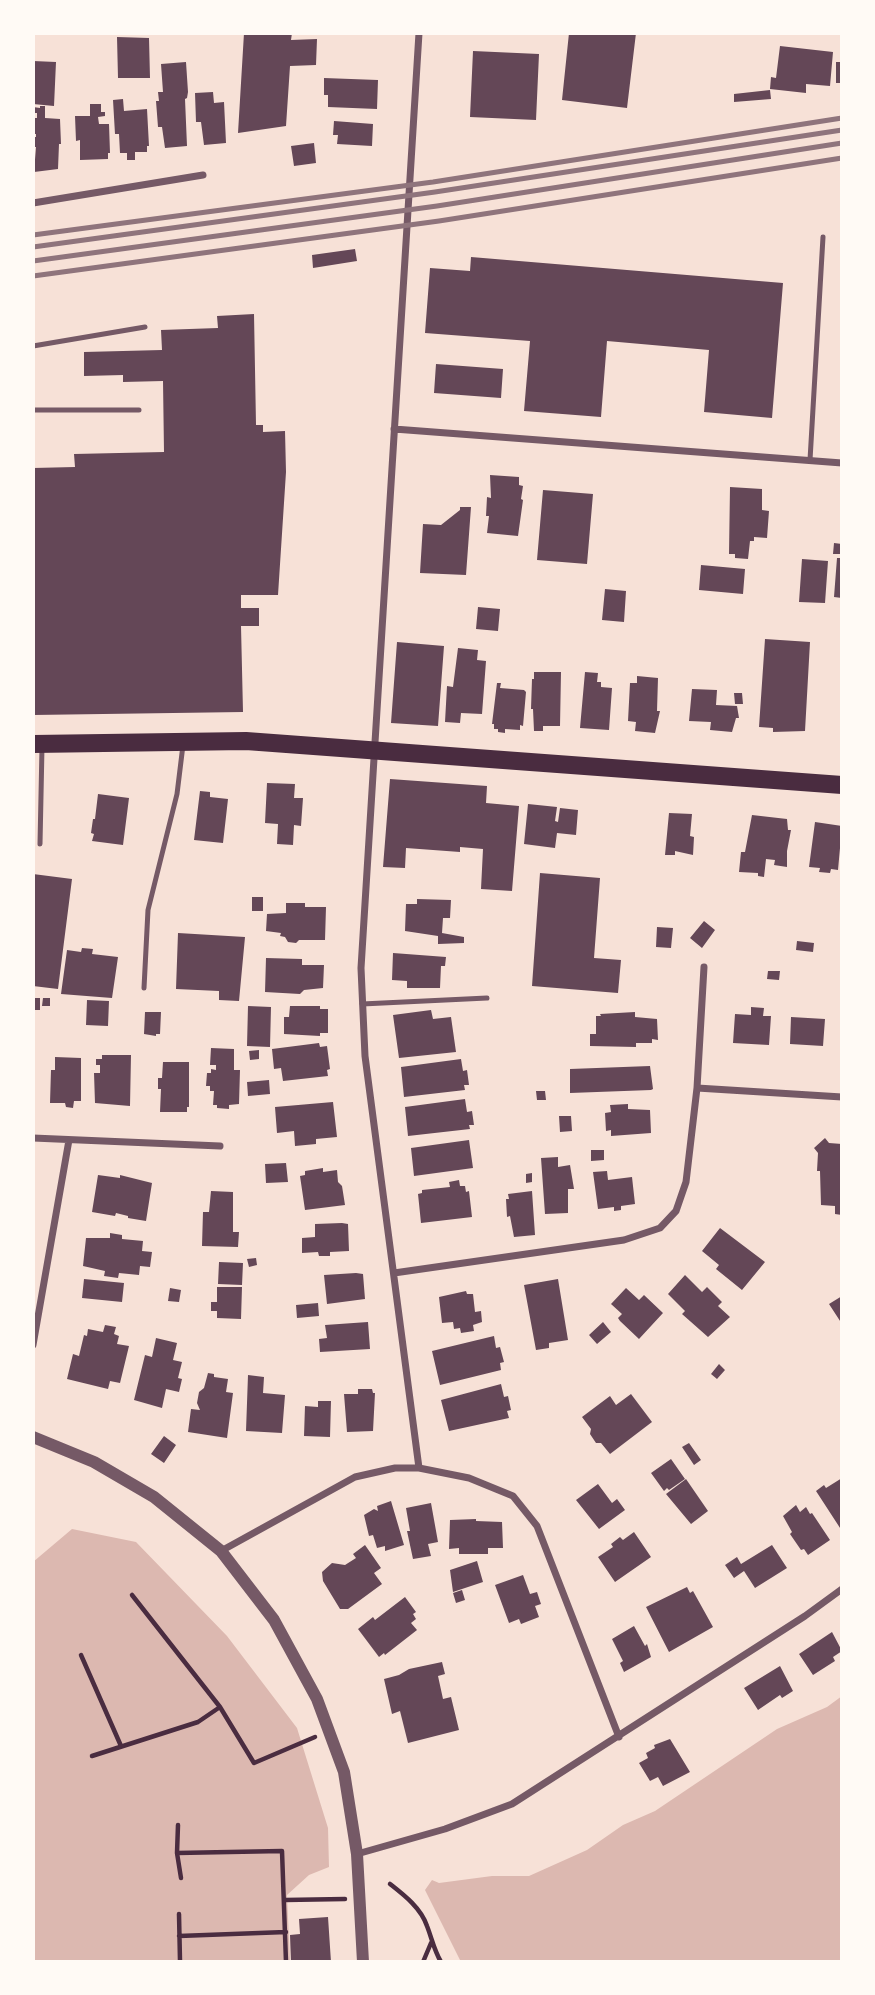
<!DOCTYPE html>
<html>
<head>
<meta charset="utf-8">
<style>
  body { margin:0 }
  #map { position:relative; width:875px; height:1995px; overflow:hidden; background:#f7e1d7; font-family:Merriweather,serif }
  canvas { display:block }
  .frame { position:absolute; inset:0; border:35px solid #fffaf5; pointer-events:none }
</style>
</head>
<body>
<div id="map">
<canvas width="875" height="1995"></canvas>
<div class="frame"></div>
</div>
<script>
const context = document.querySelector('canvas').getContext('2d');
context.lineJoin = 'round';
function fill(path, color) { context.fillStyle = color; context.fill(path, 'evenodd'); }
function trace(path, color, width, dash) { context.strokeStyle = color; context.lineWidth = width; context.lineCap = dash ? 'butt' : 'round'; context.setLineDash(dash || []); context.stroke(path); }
const water = new Path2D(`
  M72,1529L136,1542L227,1636L297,1728L328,1828L329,1867L309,1875L287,1895L290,1962H33V1562Z
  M842,1696V1962H461L425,1890L432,1880L439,1883L492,1876H529L587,1850L623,1825L655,1811L777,1729L827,1707Z`);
const building = new Path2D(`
  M244,33H292L291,40L317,39L316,65L290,66L286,126L238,133Z
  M569,33H636L627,108L562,100Z
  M117,37L149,38L150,78H118Z
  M780,46L833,52L830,86L806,84V93L770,89L771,77L776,78Z
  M473,51L539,54L536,120L470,117Z
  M33,61L56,62L54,106L33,104Z
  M186,62L188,92L187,98L185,99L187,146L165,148L162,127H158L156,101H159L158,92H163L161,64Z
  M836,62H842V83H836Z
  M324,78L378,80L377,109L328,107V95H324Z
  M770,90L771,99L734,102V94Z
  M213,92L214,103L224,102L226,143L204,145L201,122H196L195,93Z
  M123,99L124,111L147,109L149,146H147V152H135V160H127V153H120L119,134H115L113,100Z
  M90,104H101V112H105V116L98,117L99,124H109L110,153H108V159L80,160V140L76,141L75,116H90Z
  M40,106H45V118L60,119L61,144H59L58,169L34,172L36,147H33V137H36V134H33V118H37V113H33V107L40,108Z
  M334,121L373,124L372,146L337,144L338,135H333Z
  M314,143L316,163L294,166L291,146Z
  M355,249L357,261L313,268L312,255Z
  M471,257L783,283L772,418L704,412L709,350L607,341L601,417L524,411L530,341L425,333L430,268L470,271Z
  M254,314L256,425H263V432L285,431L286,472L278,595H241V608H259V626H241L243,712L33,715V468L75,467L74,454L164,452L163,381L123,382V375L84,376V352L162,350L161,330L218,328L217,316Z
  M436,364L503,369L501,398L434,393Z
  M490,475L519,477V485L523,486L521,499L523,500L518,536L487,533L489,516H486L487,497L491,498Z
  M730,487L762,489V510L769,511L767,538L754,537V541H750L748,559L735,558V554H729Z
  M543,490L593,494L587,564L537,560Z
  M460,507H471L466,575L420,573L423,524L441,525L460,510Z
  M834,543L842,544V554H833Z
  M837,558H842V598L834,597Z
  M802,559L828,561L825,603L799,602Z
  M701,565L745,569L743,594L699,590Z
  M605,589L626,591L624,622L602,620Z
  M478,607L500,609L498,631L476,629Z
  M765,639L810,642L805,731L773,732V728L759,727Z
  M397,642L444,646L438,726L391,723Z
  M458,648L478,650L477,660L486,661L482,714L461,713L460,723L445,722L447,686L453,687Z
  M534,672H561L560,726H543V731H534L533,709H531L532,679H534Z
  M585,672L598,673L597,682H601V687L612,688L609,730L580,728Z
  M637,676L658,678L657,711H660L655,733L635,731L636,722L628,721L630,683H637Z
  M497,683H501L500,688L524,690L526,692L523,726L520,725V730L505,729V733L498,732V729H494V724H492Z
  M692,689L717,690L716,705L737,706L739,718H736L732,732L710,730L711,722L689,721Z
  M734,693H742L743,704H735Z
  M390,779L487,786L486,803L519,806L512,891L481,889L483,849L460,847V852L406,848L405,868L383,867Z
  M267,783L295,784L294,798H303L301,826L294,825L293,845L277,844L278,824L265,823Z
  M200,791L210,792V797L228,799L223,843L194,840Z
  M98,794L129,798L123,845L92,841L94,834L91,833L93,819H95Z
  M528,804L557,807L555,821L558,822L560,808L578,810L576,835L557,833L555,848L524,844Z
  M669,813L692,814L690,836L694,837L693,855L675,851V855H665Z
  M752,815L787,819L788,830H791L787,851V867L774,865L775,860L766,859L764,877L758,876V873L739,872L741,852H745Z
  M815,822L842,826L838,870L831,869L830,873L819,872L820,868L809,867Z
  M540,873L600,878L594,958L621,960L618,993L532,986Z
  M33,874L72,879L58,989L33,986Z
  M252,897H263V911H252Z
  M417,899L451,900L450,918H443L442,933L464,937V943L438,944V936L405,931L406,904H417Z
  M286,903H305V907H326L325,940H299L296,943L288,942L285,937L280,936L281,933L266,931L267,914L286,913Z
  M704,921L715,930L702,948L690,938Z
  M657,927L673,928L671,948L656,947Z
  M178,933L245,937L239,1001L219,1000V991L176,989Z
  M797,941L814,943L813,952L796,950Z
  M82,948L93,949L92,954L118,957L112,998L61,994L67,950L81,952Z
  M393,953L446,957L445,966H441L440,988H407V981L392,980Z
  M266,958L302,959V965H324L323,988L304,990L300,994L265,992Z
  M768,971H780L779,980L767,979Z
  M33,998H40V1010H33Z
  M43,998H50V1006H42Z
  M87,1000L109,1001L108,1026L86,1025Z
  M248,1006L271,1007L270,1047L247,1046Z
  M290,1006H320V1009H328V1033H320V1036L284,1034V1017H289Z
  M751,1007L764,1008L763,1016H771L769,1045L733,1043L735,1014L751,1015Z
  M431,1010L433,1019L451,1017L456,1052L399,1058L393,1015Z
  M145,1012H161L160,1034H156V1036L144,1034Z
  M635,1012V1017L657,1019L658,1040L652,1039V1043H636V1047L590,1046V1034H596V1016H601L600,1014Z
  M791,1017L825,1019L823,1046L790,1044Z
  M319,1043L320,1047L327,1046L330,1069L327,1070L328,1076L283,1081L281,1068L274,1069L272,1049Z
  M211,1048L234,1049V1070H240L239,1104L229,1105V1109L217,1108V1105H213L214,1091H210V1086H206L207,1073H211V1069L216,1070V1065H210Z
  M259,1050V1059L250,1060L249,1051Z
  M102,1055H131L130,1106L95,1103L94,1073H100V1065H96V1059H102Z
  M55,1057L81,1058V1101H74L73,1108L66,1107L65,1103H50L51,1070H55Z
  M461,1059L463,1071L467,1070L469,1085H464L465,1090L404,1097L401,1067Z
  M163,1062H189V1107H187V1112H160L161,1089H158V1078H162Z
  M650,1066L653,1089L651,1090L570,1093V1069Z
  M269,1080L270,1094L248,1096L247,1082Z
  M536,1091H545L546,1100H537Z
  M465,1099L467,1112L472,1111L474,1125H469L470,1129L408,1136L405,1107Z
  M333,1102L337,1137L316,1139V1144L295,1146L294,1131L277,1133L275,1107Z
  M628,1104V1109L650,1110L651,1133L611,1136V1130L606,1131L605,1113L611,1112L610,1105Z
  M559,1116H571L572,1131L560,1132Z
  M825,1138L829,1143L842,1144V1215L835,1214V1206L821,1205L820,1171H817L818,1153L814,1148Z
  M469,1140L473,1168L414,1176L411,1148Z
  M591,1150H604V1160L591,1161Z
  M558,1157V1167L570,1165L574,1189H568V1213L545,1214L541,1158Z
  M286,1163L288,1182L266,1183L265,1164Z
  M323,1168V1172L337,1170L338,1182L342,1186L345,1205L305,1210L300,1176L305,1175V1171Z
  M607,1171L608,1180L632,1177L635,1204L621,1206V1210L614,1211V1207L598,1209L593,1172Z
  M532,1173V1182L526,1183V1174Z
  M98,1175L120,1178V1175L152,1183L146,1221L128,1218V1216L116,1213L115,1216L92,1212Z
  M459,1180L460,1186H465L466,1192L469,1191L472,1217L421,1223L418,1194L422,1193V1190L450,1187L449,1182Z
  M211,1191L233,1192V1232H239L238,1247L202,1246L203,1212H209Z
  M532,1191L535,1235L514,1237L510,1216L507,1217L506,1199H509L508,1194Z
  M342,1223L348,1224L349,1251L330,1252V1256H319L318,1252L302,1253V1238L315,1237V1224Z
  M720,1228L765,1262L742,1290L716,1269L719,1265L702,1251Z
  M110,1233L122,1235V1239L143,1241L142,1251L152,1252L150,1267L140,1266L139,1275L119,1273L118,1278L104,1276L105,1271L83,1266L86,1238H110Z
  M256,1258L257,1265L249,1267L247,1259Z
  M219,1262L243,1263L242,1285L218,1284Z
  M356,1273L363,1274L365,1299L327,1304L324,1275Z
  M685,1275L702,1292L707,1287L722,1302L718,1306L730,1317L708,1337L682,1314L685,1311L668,1294Z
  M84,1279L124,1283L122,1302L82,1298Z
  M558,1279L568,1340L549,1343V1348L536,1350L524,1285Z
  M217,1287H242L241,1319L217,1318V1311H211V1302H217Z
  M170,1288L181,1290L179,1302L168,1301Z
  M626,1288L639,1300L644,1295L663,1313L639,1339L620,1321L618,1318L622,1314L611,1304Z
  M466,1291L467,1294H473L475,1312L481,1311L482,1322L473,1325L474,1331L461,1333L460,1328L454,1329L453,1322L442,1323L439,1297Z
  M842,1296V1324L829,1304Z
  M318,1303L319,1316L297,1318L296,1305Z
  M368,1322L370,1349L320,1352L319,1339L327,1338L325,1325Z
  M603,1322L611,1332L597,1344L589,1335Z
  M105,1325L116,1327L114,1334L119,1336L117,1344L129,1346L120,1383L110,1381L108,1389L67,1379L73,1354L79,1356L84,1335L87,1336L88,1329L103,1332Z
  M494,1336L496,1348L500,1347L504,1362L500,1363L501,1370L440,1385L432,1351Z
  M156,1338L177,1343L173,1360L182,1362L178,1378L182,1379L179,1392L166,1389L162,1408L134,1400L145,1355L152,1357Z
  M719,1364L725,1370L717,1379L711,1374Z
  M208,1373L214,1374V1377L228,1379L226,1392L233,1393L227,1438L188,1432L191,1409L200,1410L197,1403L199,1392L204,1388Z
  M248,1375L264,1377L263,1393L285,1395L282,1433L246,1431Z
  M501,1384L504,1397L508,1396L511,1410L507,1411L509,1418L449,1431L441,1400Z
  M358,1389H372L373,1393H375L373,1431L347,1432L344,1394H358Z
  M631,1394L652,1422L610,1454L601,1443H596L590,1434L591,1429L582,1417L610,1396L616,1405Z
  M318,1401H331L330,1437L304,1436L305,1406L318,1407Z
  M164,1436L176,1445L164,1463L151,1454Z
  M689,1443L701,1460L694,1465L682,1447Z
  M671,1459L685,1479L669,1490L667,1488L664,1491L651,1473Z
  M842,1478V1531L816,1491L824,1485L826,1488Z
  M686,1479L708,1511L691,1524L666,1494Z
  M598,1484L612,1503L617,1499L625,1510L599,1529L576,1500Z
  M391,1501L404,1545L385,1551V1546L377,1548L373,1535L369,1536L364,1515L374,1509L378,1511L377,1506Z
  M431,1503L438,1542L428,1544L431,1556L413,1559L407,1531H410L406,1508Z
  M796,1505L800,1512L806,1507L810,1514L812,1513L830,1540L808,1555L804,1549L801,1550L790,1534L792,1532L783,1516Z
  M476,1519V1521L502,1522L503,1548H488V1554H459V1548L449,1549L450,1520Z
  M634,1532L651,1557L615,1582L598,1557L613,1547L611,1544L620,1537L623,1540Z
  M365,1545L381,1568L374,1573L382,1584L348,1609H340L323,1581L322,1572L332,1563L345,1565L356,1558L353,1554Z
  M772,1545L787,1568L755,1588L744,1571L734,1578L725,1565L737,1557L741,1564Z
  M477,1561L483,1582L453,1592L450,1570Z
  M523,1575L530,1594L537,1592L541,1604L535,1606L539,1617L521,1624L519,1619L509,1623L495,1585Z
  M687,1587L690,1593L693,1591L713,1627L669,1652L646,1607Z
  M462,1590L465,1600L456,1603L453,1593Z
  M405,1597L416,1612L413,1614L416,1619L411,1623L417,1630L385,1655L384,1653L379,1657L358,1629L373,1617L375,1620Z
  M634,1626L645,1646L647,1644L651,1657L624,1672L620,1663L623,1661L612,1639Z
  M832,1632L842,1651L833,1657L835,1661L813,1675L799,1654Z
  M442,1662L445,1674L438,1676L443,1699L451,1697L459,1730L408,1743L400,1711L392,1714L384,1679L399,1675L409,1669Z
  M780,1666L793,1691L782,1698L780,1695L758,1710L744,1688Z
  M670,1739L690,1772L663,1786L658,1777L650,1781L639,1763L648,1758L646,1753L655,1748L654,1745Z
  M328,1917L331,1962H291L290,1935L300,1934L299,1919Z`);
const path = new Path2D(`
  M132,1595L220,1707L254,1763L315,1737
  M81,1655L121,1746
  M92,1756L198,1722L220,1707
  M178,1825L177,1853L181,1878
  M177,1853L282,1851L286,1962
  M390,1884C404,1895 421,1908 427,1926C432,1939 434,1950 441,1962
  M285,1900L345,1899
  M179,1914L180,1961
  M179,1936L286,1932
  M423,1962L431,1943`);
const service = new Path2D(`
  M33,346L145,327
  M33,410H139
  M810,460L823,237
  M40,844L42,747
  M144,988L148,910L177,794L183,745
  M362,1004L487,998`);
const minor = new Path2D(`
  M33,203L203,175
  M394,429L842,463
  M697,1088L842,1097
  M33,1138L220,1146
  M394,1273L624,1240L660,1228L676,1211L686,1182L697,1088L704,967
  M33,1345L69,1140
  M419,1468L365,1056L361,968L419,33
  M221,1551L355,1477L395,1468H419L469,1478L513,1496L537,1526L619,1737
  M357,1854L445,1829L512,1804L805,1616L842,1589`);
const tertiary = new Path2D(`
  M33,1437L94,1462L154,1497L221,1551L274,1620L317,1699L344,1772L357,1854L363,1962`);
const primary = new Path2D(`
  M33,744L246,741L842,785`);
const rail = new Path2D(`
  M33,235L433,182L842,118
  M33,247L435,192L842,130
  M33,261L437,206L842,143
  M33,276L439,221L842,158`);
fill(water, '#dcb8b0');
fill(building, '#644757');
trace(path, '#4a2c40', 4.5);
trace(service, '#755966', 5);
trace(minor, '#755966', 7);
trace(tertiary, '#755966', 12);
trace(primary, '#4a2c40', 18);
trace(rail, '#8f747c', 5);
</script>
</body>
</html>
